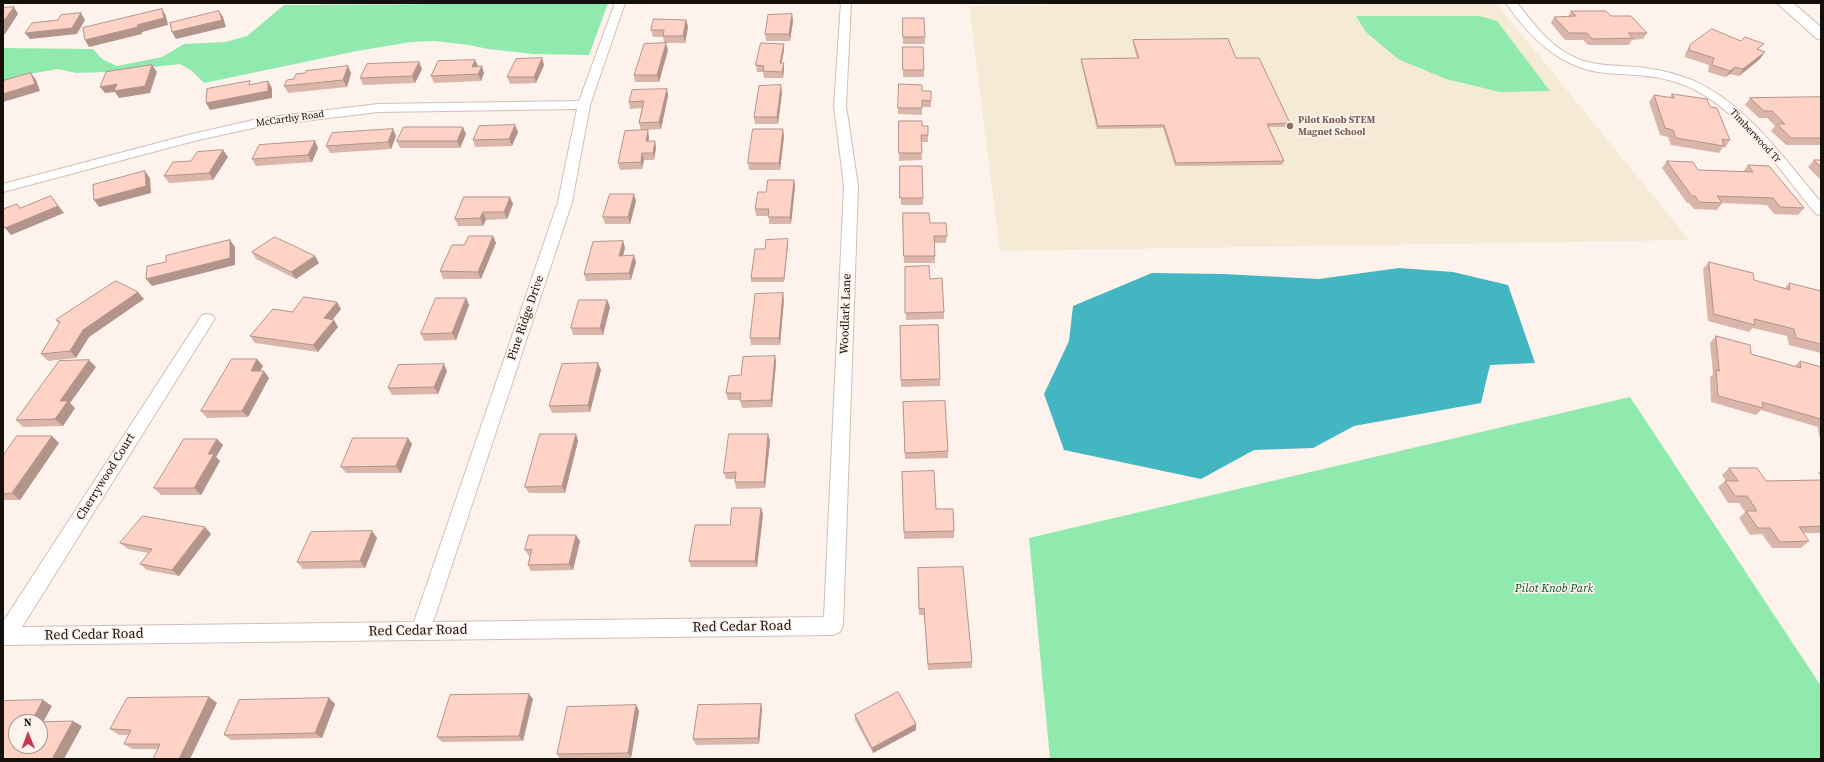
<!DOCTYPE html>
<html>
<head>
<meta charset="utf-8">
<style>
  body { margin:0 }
  #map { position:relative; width:1824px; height:762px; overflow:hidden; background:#fef2ed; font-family:"Source Serif 4",serif }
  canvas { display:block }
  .frame { position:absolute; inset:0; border:4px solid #16100d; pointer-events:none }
  .north { position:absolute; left:8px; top:714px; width:40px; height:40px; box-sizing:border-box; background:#fef2ed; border:1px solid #a19893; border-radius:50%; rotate:359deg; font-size:11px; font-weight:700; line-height:16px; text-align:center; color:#16100d }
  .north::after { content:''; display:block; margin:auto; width:14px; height:18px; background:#c73755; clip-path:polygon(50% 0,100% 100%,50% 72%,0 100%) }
</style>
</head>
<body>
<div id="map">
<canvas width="1824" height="762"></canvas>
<div class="frame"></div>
<div class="north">N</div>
</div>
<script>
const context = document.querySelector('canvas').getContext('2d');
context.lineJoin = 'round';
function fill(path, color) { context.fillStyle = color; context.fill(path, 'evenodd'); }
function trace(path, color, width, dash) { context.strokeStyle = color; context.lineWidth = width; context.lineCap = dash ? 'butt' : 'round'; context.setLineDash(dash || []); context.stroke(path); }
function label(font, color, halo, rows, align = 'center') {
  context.font = font + ' "Source Serif 4",serif'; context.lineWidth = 3.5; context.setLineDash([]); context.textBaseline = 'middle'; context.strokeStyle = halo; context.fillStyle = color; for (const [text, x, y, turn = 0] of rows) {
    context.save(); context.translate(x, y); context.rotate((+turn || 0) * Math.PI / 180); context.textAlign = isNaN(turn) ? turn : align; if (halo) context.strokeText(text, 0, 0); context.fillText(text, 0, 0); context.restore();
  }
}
const education = new Path2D(`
  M1147,3H1496L1689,240L1000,251L969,6Z`);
const green = new Path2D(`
  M608,3L589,55L533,54L488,49L469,45L434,41L411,42L357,51L204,83L192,71L180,64L106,72L76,73L58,69L17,76L3,85V48L93,49L102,59L117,66L162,57L184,44L225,42L247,36L284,5Z
  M1356,16H1479L1497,21L1550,91L1500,92L1446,79L1398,59L1366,32Z
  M1630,397L1821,686V759H1050L1029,538Z`);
const water = new Path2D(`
  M1399,268L1453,272L1508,285L1535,363L1490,365L1481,403L1354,426L1313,448L1254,450L1201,479L1064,450L1044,394L1069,341L1073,306L1152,273L1223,274L1319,279Z`);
const street = new Path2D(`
  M615,3H625L590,105L572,202L433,622L824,617L844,186L834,106L841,3H851L846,106L858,186L843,626L840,632L833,635L3,645V622L202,315L207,314L212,315L215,319L212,323L22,627L414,622L558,202L577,109L378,112L262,126L194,141L3,192V184L188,135L262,118L378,104L579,101Z
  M1506,3H1517C1531,20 1544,39 1563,51C1591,69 1614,64 1645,68C1661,70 1677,74 1692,80C1747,104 1783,158 1821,202V215L1816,214C1782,173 1745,117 1697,91C1664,74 1641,76 1606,73C1561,69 1530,38 1506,3Z`);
const secondary = new Path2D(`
  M1777,3H1793L1821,27V40L1816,38Z`);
const wall = new Path2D(`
  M1571,11L1611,16L1647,33L1643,39L1632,40L1629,45H1588L1583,40H1565L1551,23L1554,17H1568Z
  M792,14L793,21L790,41H766L765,34Z
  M903,18L925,37V44H903Z
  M686,20L688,27L685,43H664L663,37H653L651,30Z
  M1133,40L1236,58L1290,123L1288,127H1269L1284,161L1282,165L1175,166L1163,128L1097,129L1081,62V59L1137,58L1133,44Z
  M784,44V50L782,63L784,69L783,78H764L763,72H757L756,65Z
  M1690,45L1760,50V59L1739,76L1730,74L1725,77L1708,72L1709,65L1685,57L1686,52Z
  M903,47L924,70V77H903Z
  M668,50L659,82H635L634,75Z
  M542,58L544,65L536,83L510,84L507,77Z
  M475,60L478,66L484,73L481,81L434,83L431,76Z
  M419,62L422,69L415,83L363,85L360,78Z
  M351,73L347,87L288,93L284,86Z
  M667,89L668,96L661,129L641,130L639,123L642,108L630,109L629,102Z
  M922,91H931V107H922V115L898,114V108Z
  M782,92L778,124H755L754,117Z
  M1672,94L1710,107L1730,140L1725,148L1723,147L1719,153L1671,145L1668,137L1660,135L1649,102L1654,95L1670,98Z
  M1750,98H1821V145H1786L1771,131L1775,126L1767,118H1759L1745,105Z
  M899,121L922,126L928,135V142H921L922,160L899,161Z
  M518,132L512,146L475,147L473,140Z
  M466,134L460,148H400L397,141Z
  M396,136L391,149L330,153L326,146Z
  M784,136L780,170H749L748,163Z
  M649,137V141H655L656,148L654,160H644L642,169L620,170L618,163Z
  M318,148L312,162L256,166L252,159Z
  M223,150L228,157L213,180L169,183L164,176L191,161Z
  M1814,160H1821V180L1808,167Z
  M1667,161L1698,170L1743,172L1748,165L1804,208L1798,215L1774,214L1767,205L1722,203L1717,210L1694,209L1689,203H1687L1662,168Z
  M900,166L923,198V205H901Z
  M794,180L795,187L791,224H769V216H756L755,209L766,192Z
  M636,201L630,224H605L603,217Z
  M513,204L507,219L486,220L483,226H458L455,219Z
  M903,213L930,223L947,236L946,243H935V263H904Z
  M493,236L496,243L481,279H443L440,271L464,245Z
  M623,241L625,248L623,255L636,262L631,280L586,281L584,274Z
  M788,243L784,282H751V278L765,249Z
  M252,252L315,256L319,263L296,279L256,259Z
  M1709,262L1754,280L1785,288L1789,283L1821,291V353L1789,345L1787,336L1753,328L1749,332L1708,321L1703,269Z
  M905,267L930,279L944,312V319L906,320Z
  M466,298L469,305L456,340L424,341L421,334Z
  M144,299L89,337L76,358L48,361L41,354L59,324L56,320Z
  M607,300L610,307L603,335H573L571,328Z
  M784,300L780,345H751L750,338Z
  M341,309L333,319L338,327L318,352L255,343L250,336L292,312Z
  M900,326L940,379V386L901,387Z
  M1716,336L1751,354L1795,366L1800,361L1821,367V436H1819L1818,427L1761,410L1756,415L1711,402L1710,377L1713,374L1710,343Z
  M775,356L776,363L772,407L742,408L740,400H728L726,393L741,375Z
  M257,359L263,366L260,371L269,378L248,417L207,418L201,411Z
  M598,363L601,370L590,412L552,413L549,406Z
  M96,367L70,403L75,408L63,426L23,427L16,420Z
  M447,371L438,394L392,395L388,388Z
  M903,402L948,451V458L905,459Z
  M576,434L578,441L565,493H529L525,487Z
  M768,434L770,441L765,488L736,489L735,482V479H726L724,473Z
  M217,439L223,445L216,457L220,461L201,495H161L154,488Z
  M59,443L20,500H3V456Z
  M412,444L401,473H346L341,467Z
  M1729,468L1766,481L1821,480V533H1803L1809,541L1801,548H1772L1762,534L1750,535L1739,518L1745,512L1739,503H1728L1718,487L1725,481H1726L1722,475Z
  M1821,471V477L1818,473Z
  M902,472L936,509L954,531V538L904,539Z
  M761,508L763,514L757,567H691L689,561L730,525Z
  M372,531L377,538L365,568L303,569L297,562Z
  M211,534L179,576L147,570L140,564L148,553L128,549L120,543Z
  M580,541L573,570L531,571L528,565L530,556H529L525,550Z
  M918,568L972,662V668L928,670L924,615H919Z
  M209,697L217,703L157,749H132L124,744L129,735H119L110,729Z
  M329,698L335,704L322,738L231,740L224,735Z
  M533,699L523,741L442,742L437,737Z
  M761,704L762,710L759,744L696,745L693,739Z
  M636,705L639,711L631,758L560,759L557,754Z
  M855,715L916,724V730L873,753L855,720Z`);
const shadedWall = new Path2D(`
  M14,7L18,14L5,34H3V22Z
  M162,9L166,16L168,25L142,32V34L89,47L85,40L137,25Z
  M219,11L223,17L226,27L176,39L172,32Z
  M81,13L85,20L77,34L30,39L25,33Z
  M792,14L793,21L790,41L789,34Z
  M686,20L688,27L685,43L683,36Z
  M666,43L668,50L659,82L657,75Z
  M784,44V50L780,69V63Z
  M1765,52L1760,59L1739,76L1743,69Z
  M542,58L544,65L536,83L534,77Z
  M475,60L478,66L472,67Z
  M419,62L422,69L415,83L412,76Z
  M784,63V69L783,78L782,72Z
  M152,65L157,72L150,93L119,98L115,92L105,93L100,87Z
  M348,66L351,73L347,87L343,80Z
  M482,66L484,73L481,81L478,74Z
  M1735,67L1730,74L1725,77L1730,71Z
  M31,73L36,80L40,91L3,102V94Z
  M268,81L272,88V98L210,110L206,103Z
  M781,85L782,92L778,124L777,117Z
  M667,89L668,96L661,129L659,122Z
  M515,125L518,132L512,146L509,139Z
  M463,127L466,134L460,148L457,141Z
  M393,129L396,136L391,149L388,142Z
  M783,129L784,136L780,170L779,163Z
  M648,130L649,137L647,148L646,141Z
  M315,141L318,148L312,162L308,155Z
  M655,141L656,148L654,160L653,153Z
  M223,150L228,157L213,180L209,173Z
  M642,153L644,160L642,169L641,162Z
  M145,171L150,178L151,193L99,207L94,200Z
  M794,180L795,187L791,224L790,217Z
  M634,194L636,201L630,224L628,217Z
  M51,196L64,213L11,235L5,228Z
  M510,197L513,204L507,219L504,212Z
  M483,212L486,220L483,226L480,218Z
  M493,236L496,243L481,279L478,272Z
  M788,239V243L784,282V278Z
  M230,240L235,247V265L152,286L146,279Z
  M623,241L625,248L621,263L619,256Z
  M634,255L636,262L631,280L629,273Z
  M315,256L319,263L296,279L291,272Z
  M138,292L144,299L89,337L76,358L70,351L83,330Z
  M783,293L784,300L780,345L779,338Z
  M466,298L469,305L456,340L452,333Z
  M607,300L610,307L603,335L600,328Z
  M337,302L341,309L328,325L324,318Z
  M334,320L338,327L318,352L313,345Z
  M775,356L776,363L772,407L771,400Z
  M257,359L263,366L256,378L251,371Z
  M89,360L96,367L70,403L75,408L63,426L55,419L60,401Z
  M598,363L601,370L590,412L588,405Z
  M444,364L447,371L438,394L434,387Z
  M264,371L269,378L248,417L242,411Z
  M576,434L578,441L565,493L562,486Z
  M768,434L770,441L765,488L764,482Z
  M52,436L59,443L20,500L12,493Z
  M408,438L412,444L401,473L396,466Z
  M217,439L223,445L216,457L220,461L201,495L194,488L208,454Z
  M761,508L763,514L757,567L755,561Z
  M205,527L211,534L179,576L172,570Z
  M372,531L377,538L365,568L360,561Z
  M576,535L580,541L573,570L569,564Z
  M529,694L533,699L523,741L519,736Z
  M209,697L217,703L190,759H179Z
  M329,698L335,704L322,738L315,733Z
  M43,700L52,706L40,728L31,722Z
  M761,704L762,710L759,744L758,738Z
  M636,705L639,711L631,758L628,753Z
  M73,721L82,726L64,759H52Z
  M916,724V730L873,753L872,748Z`);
const building = new Path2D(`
  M14,7L3,22V8Z
  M162,9L164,18L137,25L138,27L85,40L83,28Z
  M219,11L222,20L172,32L170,23Z
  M1571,11H1606L1611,16H1631L1647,33H1628L1633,38L1592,39L1587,33H1569L1554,17L1576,16Z
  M81,13L72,28L25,33L32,23L58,20L61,15Z
  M792,14L789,34H765L768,15Z
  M903,18H924L925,37H903Z
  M654,19L686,20L683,36H663L664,30H651Z
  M1712,29L1741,41L1745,37L1764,44L1757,49L1765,52L1743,69L1735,67L1730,71L1712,65L1714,58L1689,50L1690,45Z
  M1228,39L1236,58H1259L1290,123L1267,124L1284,161L1176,163L1164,125L1098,126L1081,59L1139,58L1133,40Z
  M666,43L657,75H634L644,44Z
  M761,43L784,44L780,63H784L782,72L763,71L764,66L756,65Z
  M903,47H923L924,70H903Z
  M542,58L534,77H507L516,59Z
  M475,60L472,67L482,66L478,74L431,76L438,61Z
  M419,62L412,76L360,78L367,64Z
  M152,65L145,86L114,91L117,84L100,87L106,72Z
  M348,66L343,80L284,86L287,80L294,79L296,74L305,73L306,71Z
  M31,73L35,84L3,94V81Z
  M250,81L249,85L268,81V91L206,103L207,89Z
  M899,84L922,85V91H931V101L922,100V108H898Z
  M781,85L777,117H754L759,86Z
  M667,89L659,122L639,123L644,101L629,102L632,90Z
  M1672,94L1707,99L1710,107L1717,108L1730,140L1722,139L1724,146L1676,138L1673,130L1665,128L1654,95L1674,98Z
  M1820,97L1821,98V138H1791L1777,124H1785L1772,111H1764L1750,98Z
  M899,121H922V126H928V135H921L922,153H899Z
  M515,125L509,139L473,140L479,126Z
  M404,127H463L457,141H397Z
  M393,129L388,142L326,146L332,133Z
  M753,129H783L779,163H748Z
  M648,130L646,141H655L653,153H642L641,162L618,163L625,131Z
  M315,141L308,155L252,159L259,145Z
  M223,150L209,173L164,176L173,162L191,161L197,152Z
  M1814,160H1821V167Z
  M1667,161L1693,162L1698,170L1753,172L1748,165L1769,166L1804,208L1780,207L1773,198L1717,196L1722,203L1699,202L1695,196H1692Z
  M900,166H922L923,198H900Z
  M145,171L146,186L94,200L93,185Z
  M768,180H794L790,217H768L769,209H755L758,192H766Z
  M610,194H634L628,217H603Z
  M51,196L58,206L5,228L3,225V209L17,204L20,208Z
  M464,197H510L504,212H483L480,218L455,219Z
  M903,213H929L930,223H946L947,236H934L935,256H904Z
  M469,236H493L478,272L440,271L452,245H464Z
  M275,237L315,256L291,272L252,252Z
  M788,239L784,278H751L755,249H765L766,240Z
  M230,240V258L146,279L147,266L166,262V256Z
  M623,241L619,256L634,255L629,273L584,274L593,242Z
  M1709,262L1753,273L1754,280L1790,290L1789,283L1821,291V344L1796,338L1794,329L1754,319L1755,325L1714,314Z
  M929,266L930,279L942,278L944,312L905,313V267Z
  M116,281L138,292L83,330L70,351L41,354L60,322L56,320Z
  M783,293L779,338H750L755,294Z
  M304,297L337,302L324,318L334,320L313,345L250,336L273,309L292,312Z
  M436,298H466L452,333L421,334Z
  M579,300H607L600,328H571Z
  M938,325L940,379L901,380L900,326Z
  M1716,336L1750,345L1751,354L1801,368L1800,361L1821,367V419L1762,402L1763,408L1718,396L1716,370L1719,371Z
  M775,356L771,400L740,401L741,393H726L729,376L741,375L743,357Z
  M232,359H257L251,371H264L242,411H201Z
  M89,360L60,401H68L55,419L16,420L59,361Z
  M598,363L588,405L549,406L562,364Z
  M444,364L434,387L388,388L398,365Z
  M945,401L948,451L905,453L903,402Z
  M540,434H576L562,486L525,487Z
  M729,434H768L764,482H735L736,472L724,473Z
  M17,436H52L12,493L3,494V456Z
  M353,438H408L396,466L341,467Z
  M184,439H217L208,454H214L194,488H154Z
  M1729,468H1757L1766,481L1821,480V526L1799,527L1809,541L1780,542L1770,528H1758L1746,511H1757L1747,496H1735L1725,481H1738Z
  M934,471L936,509H953L954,531L904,532L902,472Z
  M732,508H761L755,561H689L695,525H730Z
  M143,516L205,527L172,570L140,564L152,549L120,543Z
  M372,531L360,561L297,562L311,532Z
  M529,535H576L569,564L528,565L532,549L525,550Z
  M963,567L972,662L928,664L924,608L919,609L918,568Z
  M898,692L916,724L872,748L855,715Z
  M529,694L519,736L437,737L450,695Z
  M209,697L179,759H153L160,744H124L131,730L110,729L127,698Z
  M329,698L315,733L224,735L239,700Z
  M43,700L31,722H16V746H40V722H35L73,721L52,759H3V701Z
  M761,704L758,738L693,739L698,705Z
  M636,705L628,753L557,754L567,707Z`);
const markers = [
  [1290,126,4,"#8d6e63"]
];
const farStreetnames = [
  ["McCarthy Road",290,119,-8],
  ["Timberwood Tr",1755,136,47]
];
const farEducationnames = [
  ["Pilot Knob STEM",1298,120],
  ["Magnet School",1298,132]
];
const streetNames = [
  ["Woodlark Lane",846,314,-88],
  ["Pine Ridge Drive",526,318,-71],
  ["Cherrywood Court",106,477,-58]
];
const parkNames = [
  ["Pilot Knob Park",1554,589]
];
const nearStreetnames = [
  ["Red Cedar Road",742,627,-1],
  ["Red Cedar Road",418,631,-1],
  ["Red Cedar Road",94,635,-1]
];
fill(education, '#f5ead5');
fill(green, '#90e9ad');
fill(water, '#42b6c1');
trace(street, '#d1bfb6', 2);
trace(secondary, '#d1bfb6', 2);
fill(street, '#fff');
fill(secondary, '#fff');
fill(wall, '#dab5aa');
fill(shadedWall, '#b2948b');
fill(building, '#fed3c6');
trace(building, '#b2948b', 1);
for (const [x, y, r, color] of markers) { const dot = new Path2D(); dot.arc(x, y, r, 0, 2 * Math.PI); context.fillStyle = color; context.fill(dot); trace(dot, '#fef2ed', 1.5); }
label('10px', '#16100d', '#fef2ed', farStreetnames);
label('bold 10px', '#785e54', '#fef2ed', farEducationnames, 'left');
label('12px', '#16100d', '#fef2ed', streetNames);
label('italic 12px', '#03512a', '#fef2ed', parkNames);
label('14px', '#16100d', '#fef2ed', nearStreetnames);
</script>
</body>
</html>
